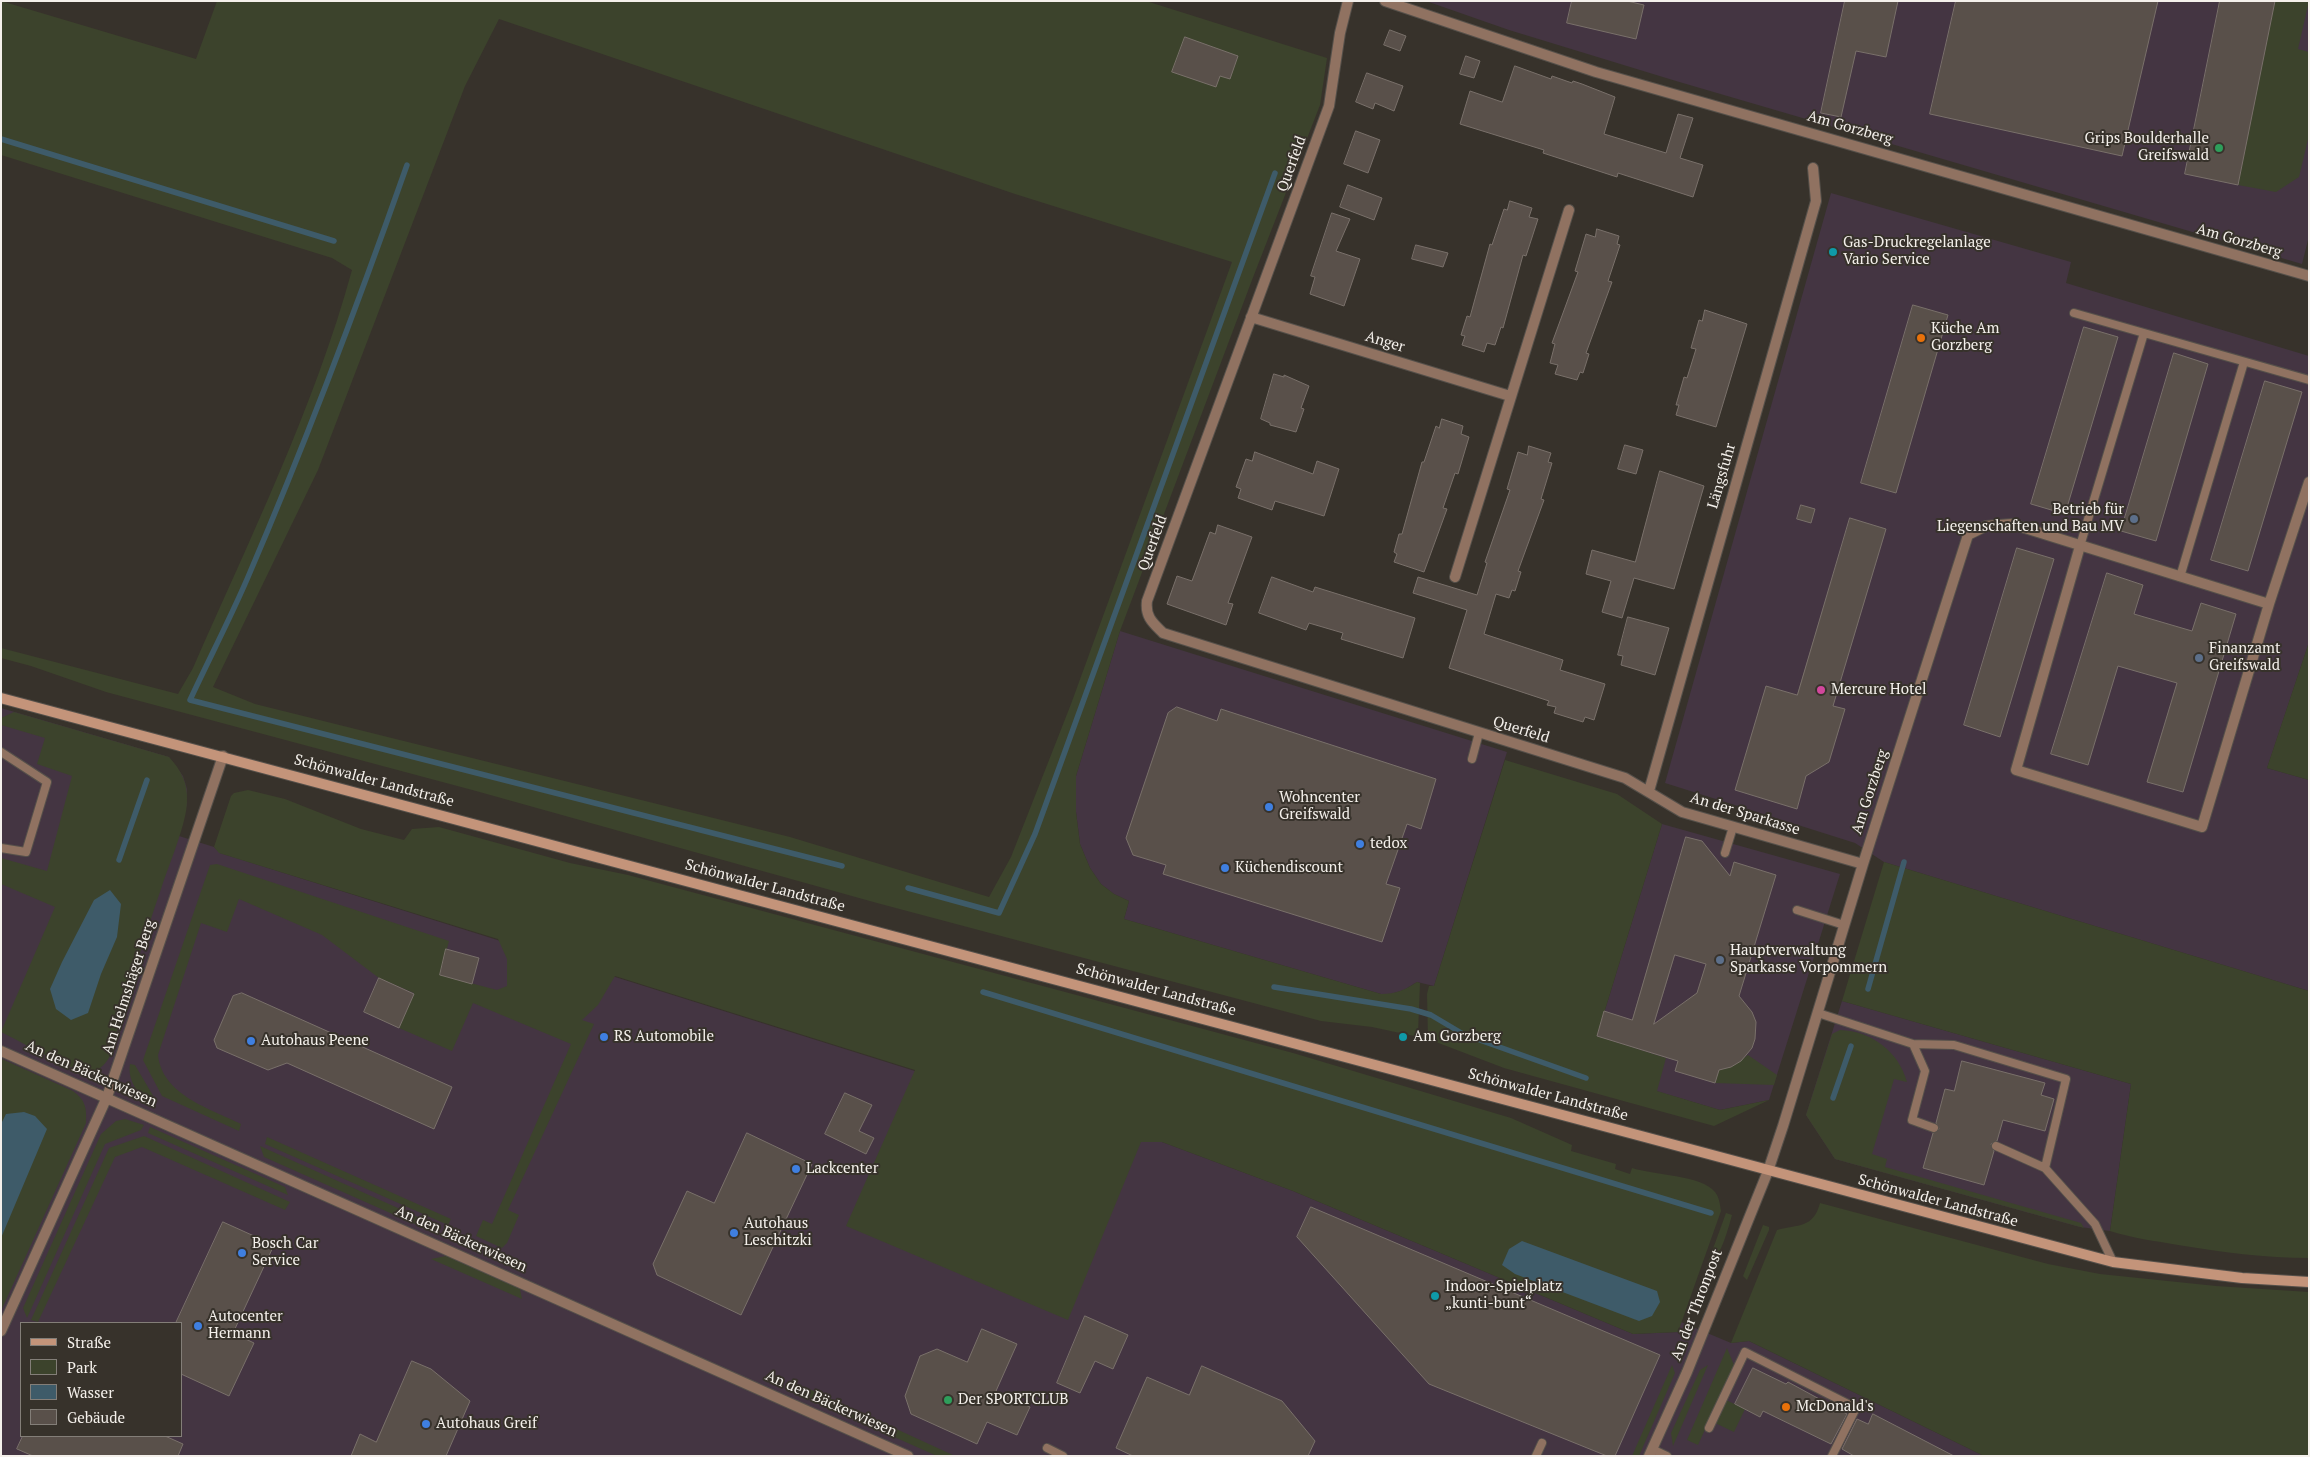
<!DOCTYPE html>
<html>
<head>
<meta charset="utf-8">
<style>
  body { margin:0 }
  #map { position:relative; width:2310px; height:1457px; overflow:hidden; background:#37322b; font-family:"PT Serif",serif }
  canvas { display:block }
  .frame { position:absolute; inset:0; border:2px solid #f4f0eb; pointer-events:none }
  .legend { position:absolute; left:20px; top:1322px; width:162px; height:115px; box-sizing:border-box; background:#37322b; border:1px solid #837e78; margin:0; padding:6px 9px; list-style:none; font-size:15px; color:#f4f0eb }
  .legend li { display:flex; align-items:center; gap:10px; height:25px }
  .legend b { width:25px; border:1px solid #837e78 }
</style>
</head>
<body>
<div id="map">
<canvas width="2310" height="1457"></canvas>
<div class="frame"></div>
<ul class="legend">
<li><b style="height:6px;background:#c4947a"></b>Straße</li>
<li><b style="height:14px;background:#3c432c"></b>Park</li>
<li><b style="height:14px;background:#3e5b69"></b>Wasser</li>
<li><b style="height:14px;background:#59504a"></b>Gebäude</li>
</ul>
</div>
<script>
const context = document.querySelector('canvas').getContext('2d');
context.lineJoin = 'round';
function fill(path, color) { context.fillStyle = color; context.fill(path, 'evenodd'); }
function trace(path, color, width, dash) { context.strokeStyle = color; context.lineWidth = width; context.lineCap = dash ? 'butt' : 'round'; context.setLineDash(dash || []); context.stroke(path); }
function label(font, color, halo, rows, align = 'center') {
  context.font = font + ' "PT Serif",serif'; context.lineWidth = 4; context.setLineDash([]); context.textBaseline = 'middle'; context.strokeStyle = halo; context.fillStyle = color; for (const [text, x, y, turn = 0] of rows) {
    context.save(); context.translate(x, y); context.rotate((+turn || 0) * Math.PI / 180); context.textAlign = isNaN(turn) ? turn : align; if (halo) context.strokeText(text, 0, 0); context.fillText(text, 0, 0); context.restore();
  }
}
const commercial = new Path2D(`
  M1426,1H2309V236L2302,264L1676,81L1509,30Z
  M1831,193L2071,262L2066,283L2309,356V642L2267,768L2309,780V991L1884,862L1855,843L1665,783Z
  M1120,631L1507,752L1434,986L1417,982L1404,990L1391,994H1381L1124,919L1129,901L1114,894L1101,884L1090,868L1080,844L1076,812V776Z
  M1,708L169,757L183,776L187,789V804L179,836L214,847L220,853L1141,1142H1162L1293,1191L1633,1334L1678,1332L1681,1322L1731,1343L1749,1341L1984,1456H1ZM21,1323H181V1436H21Z
  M1662,824L1840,874L1769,1100L1720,1110L1656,1091L1597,1036Z
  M1842,1001L2131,1084L2110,1231L2080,1227L1835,1159L1806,1115Z`);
const green = new Path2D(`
  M1,1L196,59L217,1H1146L1327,58L1320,105L1252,280L1120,631L1076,776V812L1080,844L1090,868L1101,884L1114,894L1129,901L1124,919L1381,994C1396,994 1405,990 1417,982L1420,983L1418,1033L1414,1036L1372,1027L1321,1021L877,903L476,791L106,692L31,666L1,658V648L178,694L193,668C250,538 314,408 352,270L332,258L1,155ZM499,19L1015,194L1232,262L1071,704L1011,857L989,897L790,837L255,704L213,687L318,470L465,86Z
  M2275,1H2309L2298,49L2309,52V135L2299,177L2276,192L2238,185Z
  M2309,642V780L2267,768Z
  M14,712L169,757C181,770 188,783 187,801C187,823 168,867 161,889C142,944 126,998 111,1054C107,1062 101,1070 91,1072C76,1074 18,1040 1,1032L55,907L1,884V858L47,871L72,776L37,764L45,738L1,725V718Z
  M1505,760L1617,794L1662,824L1597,1036L1666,1058L1657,1091L1720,1110L1769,1100L1714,1126L1504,1068L1428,1039L1427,994L1429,986H1434Z
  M248,790L285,799L361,829L404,840L412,829L439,827L570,863L628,875L1293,1053L1511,1118L1572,1145L1571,1151L1616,1164L1615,1169L1630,1174L1632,1168C1652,1175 1702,1175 1715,1192C1719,1197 1720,1204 1721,1211L1678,1332L1633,1334L1293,1191L1162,1142H1141L1068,1320L846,1226L915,1070L615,976L598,1005L582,1020L594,1024L508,1210L519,1215L507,1243L502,1248L476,1236L483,1220L492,1224L571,1044L473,1003L452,1051L399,1028L414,993L379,978L322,935L239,899L227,932L201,923L158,1055C162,1095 211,1109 241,1124L239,1131L162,1096L143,1060L210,865L217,864L449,941L440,975L497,990L507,986V959L498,939L219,853L214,847L231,796L234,793Z
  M1884,862L2309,991V1258C2265,1258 2221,1252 2178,1245C2155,1241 2132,1238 2110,1231L2131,1084L1842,1001Z
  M1840,1030C1872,1031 1899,1052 1907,1082L1894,1079L1872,1154L1887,1159L1885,1167L2081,1223L2084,1228L1835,1159L1806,1115L1832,1034Z
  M1748,1055L1777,1075L1774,1085L1715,1083L1719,1070L1731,1067Z
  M2,1059L73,1091C85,1100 87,1107 86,1123L1,1311Z
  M130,1064L135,1065L155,1099L153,1105C139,1096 127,1081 130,1064Z
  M125,1119L144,1125L141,1130L105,1144L27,1318L23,1308L101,1134L116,1121Z
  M150,1127L285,1187L288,1195L148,1133Z
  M144,1136L290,1202L285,1210L142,1147L115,1157L38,1322L31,1320L109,1148Z
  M267,1137L451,1219L448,1225L265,1144Z
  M260,1146L440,1227L424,1228L264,1157Z
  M1820,1203L2048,1264L2100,1274L2216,1286L2309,1292V1456H1984L1749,1341L1731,1343L1777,1230C1798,1224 1813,1229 1820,1203Z
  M1726,1213L1732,1215C1727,1233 1721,1257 1706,1268Z
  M1763,1225L1769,1227V1230L1747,1280L1743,1276Z
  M446,1256L520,1289L522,1299L431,1259Z
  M1727,1348L1734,1365L1698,1445L1687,1440Z
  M1672,1365L1675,1373L1639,1456H1632Z
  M1708,1365L1673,1446L1671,1433L1700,1370Z
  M805,1387L955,1456H937L811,1400Z
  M1726,1400L1745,1409L1734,1432L1715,1423Z`);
const water = new Path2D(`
  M110,890L121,904L117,937L101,974L88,1013L71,1020L56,1009L50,989L62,962L94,900Z
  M24,1112L35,1116L47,1129L1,1238V1124L6,1114Z
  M1522,1241L1657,1291L1660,1302L1652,1316L1639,1321L1515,1274L1502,1265L1509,1249Z`);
const stream = new Path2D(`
  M1,139L334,241
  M407,165C358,304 306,442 248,577C230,619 209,659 190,700L842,866
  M119,860L147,780
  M908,888L999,913L1035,834L1275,173
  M1274,987L1411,1009L1431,1015L1463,1034L1586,1078
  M1868,989L1904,862
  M983,992L1711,1213
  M1833,1098L1851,1046`);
const building = new Path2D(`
  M1572,1H1627L1644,5L1636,39L1567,23Z
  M1845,1H1898L1886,57L1856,51L1841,117L1821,113Z
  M1956,1H2158L2122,156L1930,114Z
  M2220,1H2275L2238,185L2185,174Z
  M1390,30L1406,36L1400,51L1384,45Z
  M1185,37L1238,56L1230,79L1220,76L1216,87L1172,72Z
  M1466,56L1480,61L1474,78L1460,74Z
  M1515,66L1551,79L1552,76L1572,83L1573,81L1582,84L1615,97L1604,134L1666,153L1678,114L1693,118L1680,158L1703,165L1693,197L1618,173L1617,177L1543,153L1544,150L1460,124L1470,91L1502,102Z
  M1367,73L1403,86L1394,111L1375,103L1373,109L1356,102Z
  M1356,131L1380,140L1368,173L1344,164Z
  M1348,185L1382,198L1374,220L1340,207Z
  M1510,201L1532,208L1529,217L1538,219L1526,256L1523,255L1503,328L1501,327L1495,345L1487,343L1484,352L1462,345L1465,336L1461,335L1467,316L1470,317L1490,244L1492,245L1504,209L1507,210Z
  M1332,213L1350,219L1336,251L1360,259L1344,306L1310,294L1315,277L1311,276Z
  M1597,229L1619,236L1617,244L1620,245L1608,281L1612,282L1586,353L1589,354L1583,373L1580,372L1577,380L1555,374L1558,365L1550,363L1555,344L1552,343L1578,272L1575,271L1586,234L1595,237Z
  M1416,245L1448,253L1443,267L1412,259Z
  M1913,305L1948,315L1896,493L1861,483Z
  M1705,310L1747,324L1716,427L1676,415L1679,405H1676L1684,377L1687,378L1696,349L1691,348L1699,320L1702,321Z
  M2084,327L2118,337L2065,514L2031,504Z
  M2174,353L2208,364L2156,541L2121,531Z
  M1274,374L1284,377V375L1309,386L1301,408L1304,409L1296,432L1270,425V423L1261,419Z
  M2265,381L2302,392L2248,571L2211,560Z
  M1442,419L1463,426L1461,434L1469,437L1458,474L1455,473L1443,508L1447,509L1424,572L1394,562L1397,554L1394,552L1399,534H1402L1422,462H1424L1436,426L1439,428Z
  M1625,445L1643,450L1636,474L1618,469Z
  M1529,446L1551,453L1548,462L1552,463L1541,499L1544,500L1518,571L1521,572L1515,591L1512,590L1509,598L1496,594L1484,634L1563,660L1560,670L1605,684L1594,720L1585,717L1583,722L1554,713L1556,707L1547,705L1549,701L1449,668L1467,610L1413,593L1418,577L1477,595L1487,563L1485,562L1510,490L1507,489L1518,452L1527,455Z
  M1255,452L1313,474L1317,461L1339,469L1324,516L1275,501L1272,510L1238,498L1241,489L1236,487L1246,459L1252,461Z
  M1660,471L1704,486L1674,589L1634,578L1622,618L1602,612L1611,581L1586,574L1592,550L1635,562Z
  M1801,505L1815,509L1811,523L1797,519Z
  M1850,518L1886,529L1833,706L1845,709L1829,762L1806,776L1797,809L1735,790L1766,686L1797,695Z
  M1218,525L1252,537L1228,603L1233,604L1226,625L1167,604L1177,576L1192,581L1210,532L1215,534Z
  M2017,548L2054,559L2000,737L1964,725Z
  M2107,573L2143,585L2134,614L2192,631L2201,603L2236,614L2183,792L2147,782L2177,683L2118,666L2088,765L2051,754Z
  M1272,577L1313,592L1315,587L1415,618L1403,658L1341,639L1343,633L1309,623L1306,630L1259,613Z
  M1628,617L1669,628L1655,675L1621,665L1623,656L1618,655Z
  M1177,707L1217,721L1221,709L1436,779L1421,829L1407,824L1386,884L1400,888L1382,942L1163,874L1166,865L1133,855L1126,838L1168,713Z
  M1686,837L1702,841L1730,876L1734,862L1776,875L1739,996L1752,1012L1756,1022L1755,1039L1752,1048L1741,1061L1731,1067L1719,1070L1715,1083L1675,1071L1678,1061L1597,1036L1604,1011L1632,1020ZM1675,955L1706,964L1697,993L1654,1024Z
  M446,949L479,958L472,984L440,975Z
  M379,978L414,994L399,1028L364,1012Z
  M242,993L452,1087L434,1129L287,1063L268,1070L217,1048L214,1040L233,996Z
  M1962,1061L2045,1083L2041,1095L2054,1099L2045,1131L2003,1120L1997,1141L1991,1144L1994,1151L1984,1185L1923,1168L1933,1133L1939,1129L1936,1123L1945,1089L1954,1091Z
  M845,1093L872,1105L859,1131L874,1138L866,1154L825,1134Z
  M747,1133L812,1164L741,1315L657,1275L653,1264L687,1191L714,1203Z
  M1311,1207L1660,1355L1615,1456H1607L1429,1384L1297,1237Z
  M223,1222L274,1245L233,1333L254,1343L229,1396L181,1374V1323H176Z
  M1085,1316L1128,1335L1113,1369L1095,1361L1080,1393L1057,1383Z
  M982,1329L1017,1344L996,1391L1030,1407L1017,1435L987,1422L977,1444L911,1414L905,1396L920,1356L937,1349L967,1362Z
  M412,1361L431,1369L470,1401L446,1456H351L360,1434L376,1442Z
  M1202,1366L1282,1401L1315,1441L1308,1456H1133L1116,1448L1147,1377L1189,1395Z
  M1753,1368L1786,1384L1788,1382L1847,1414L1831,1444L1763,1411L1760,1417L1735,1404Z
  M1873,1414L1954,1456H1854L1842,1449L1857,1419L1868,1424Z
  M23,1436H165L183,1444L178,1456H33L17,1449Z`);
const lane = new Path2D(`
  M2074,313L2309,380
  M2080,546L2144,333
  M2180,577L2244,362
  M1,752L47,782L26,852L1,848
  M1472,759L1479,733
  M1725,853L1733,827
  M1797,910L1844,925
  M1818,1013L1913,1044L1925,1071L1912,1120L1934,1128
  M1913,1044L1954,1045L2066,1079L2045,1168
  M1996,1146L2045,1168L2095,1224L2113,1262
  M1709,1428L1745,1352L1856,1408L1832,1456
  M1047,1448L1063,1456
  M1652,1449L1667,1456
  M1536,1456L1542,1443`);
const street = new Path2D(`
  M1348,1L1340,33L1329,106L1147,601C1145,617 1153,623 1163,633L1625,778L1682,812L1863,864
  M1385,1L1596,72L2309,276
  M1251,317L1510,396
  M2080,546L2016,770L2202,827L2269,604L2309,482
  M1455,577L1569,210
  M1649,791L1816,201L1813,168
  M1,1051L908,1456
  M1,1331L107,1097L223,756
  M1649,1456L1687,1372L1768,1171L1783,1126L1863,864L1968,535L1986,526L2012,524L2269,604`);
const secondary = new Path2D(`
  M1,698L2113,1262L2242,1278L2309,1282`);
const markers = [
  [2219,148,5,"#2e9e5b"],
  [1833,252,5,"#0f9aa8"],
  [1921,338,5,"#e8710a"],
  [2134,519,5,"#5c6f8a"],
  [2199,658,5,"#5c6f8a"],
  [1821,690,5,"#d1479c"],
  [1269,807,5,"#3f7fe0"],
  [1360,844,5,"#3f7fe0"],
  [1225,868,5,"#3f7fe0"],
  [1720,960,5,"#5c6f8a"],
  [604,1037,5,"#3f7fe0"],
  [1403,1037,5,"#0f9aa8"],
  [251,1041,5,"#3f7fe0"],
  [796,1169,5,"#3f7fe0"],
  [734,1233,5,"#3f7fe0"],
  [242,1253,5,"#3f7fe0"],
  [1435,1296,5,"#0f9aa8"],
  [198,1326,5,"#3f7fe0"],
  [948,1400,5,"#2e9e5b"],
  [1786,1407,5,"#e8710a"],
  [426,1424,5,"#3f7fe0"]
];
const streetNames = [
  ["Am Gorzberg",1850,128,16],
  ["Querfeld",1292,164,-70],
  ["Am Gorzberg",2239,241,16],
  ["Anger",1385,342,17],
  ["Längsfuhr",1722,476,-74],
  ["Querfeld",1153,543,-70],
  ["Querfeld",1521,730,17],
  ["Schönwalder Landstraße",374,781,15],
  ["Am Gorzberg",1870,792,-72],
  ["An der Sparkasse",1745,814,17],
  ["Schönwalder Landstraße",765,886,15],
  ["Am Helmshäger Berg",129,987,-72],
  ["Schönwalder Landstraße",1156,990,15],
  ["An den Bäckerwiesen",91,1074,24],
  ["Schönwalder Landstraße",1548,1095,15],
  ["Schönwalder Landstraße",1938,1201,15],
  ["An den Bäckerwiesen",461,1239,24],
  ["An der Thronpost",1697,1305,-69],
  ["An den Bäckerwiesen",831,1404,24]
];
const poiNames = [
  ["Grips Boulderhalle",2209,139,"right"],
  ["Greifswald",2209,156,"right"],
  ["Gas-Druckregelanlage",1843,243],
  ["Vario Service",1843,260],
  ["Küche Am",1931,329],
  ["Gorzberg",1931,346],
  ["Betrieb für",2124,510,"right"],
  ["Liegenschaften und Bau MV",2124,527,"right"],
  ["Finanzamt",2209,649],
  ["Greifswald",2209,666],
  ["Mercure Hotel",1831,690],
  ["Wohncenter",1279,798],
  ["Greifswald",1279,815],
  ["tedox",1370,844],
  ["Küchendiscount",1235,868],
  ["Hauptverwaltung",1730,951],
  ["Sparkasse Vorpommern",1730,968],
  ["RS Automobile",614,1037],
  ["Am Gorzberg",1413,1037],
  ["Autohaus Peene",261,1041],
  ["Lackcenter",806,1169],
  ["Autohaus",744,1224],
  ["Leschitzki",744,1241],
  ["Bosch Car",252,1244],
  ["Service",252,1261],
  ["Indoor-Spielplatz",1445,1287],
  ["„kunti-bunt“",1445,1304],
  ["Autocenter",208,1317],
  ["Hermann",208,1334],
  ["Der SPORTCLUB",958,1400],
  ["McDonald's",1796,1407],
  ["Autohaus Greif",436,1424]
];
fill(commercial, '#443542');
fill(green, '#3c432c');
fill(water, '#3e5b69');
trace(stream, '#3e5b69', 5.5);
fill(building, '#59504a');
trace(building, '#79706a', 1);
trace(lane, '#55504a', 10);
trace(street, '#55504a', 12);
trace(secondary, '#55504a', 12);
trace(lane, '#907261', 8);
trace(street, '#907261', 10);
trace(secondary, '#c4947a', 10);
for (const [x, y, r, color] of markers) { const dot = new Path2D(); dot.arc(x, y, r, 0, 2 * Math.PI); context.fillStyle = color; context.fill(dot); trace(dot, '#37322b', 2); }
label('15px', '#f4f0eb', '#37322b', streetNames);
label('15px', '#f4f0eb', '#37322b', poiNames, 'left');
</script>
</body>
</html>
